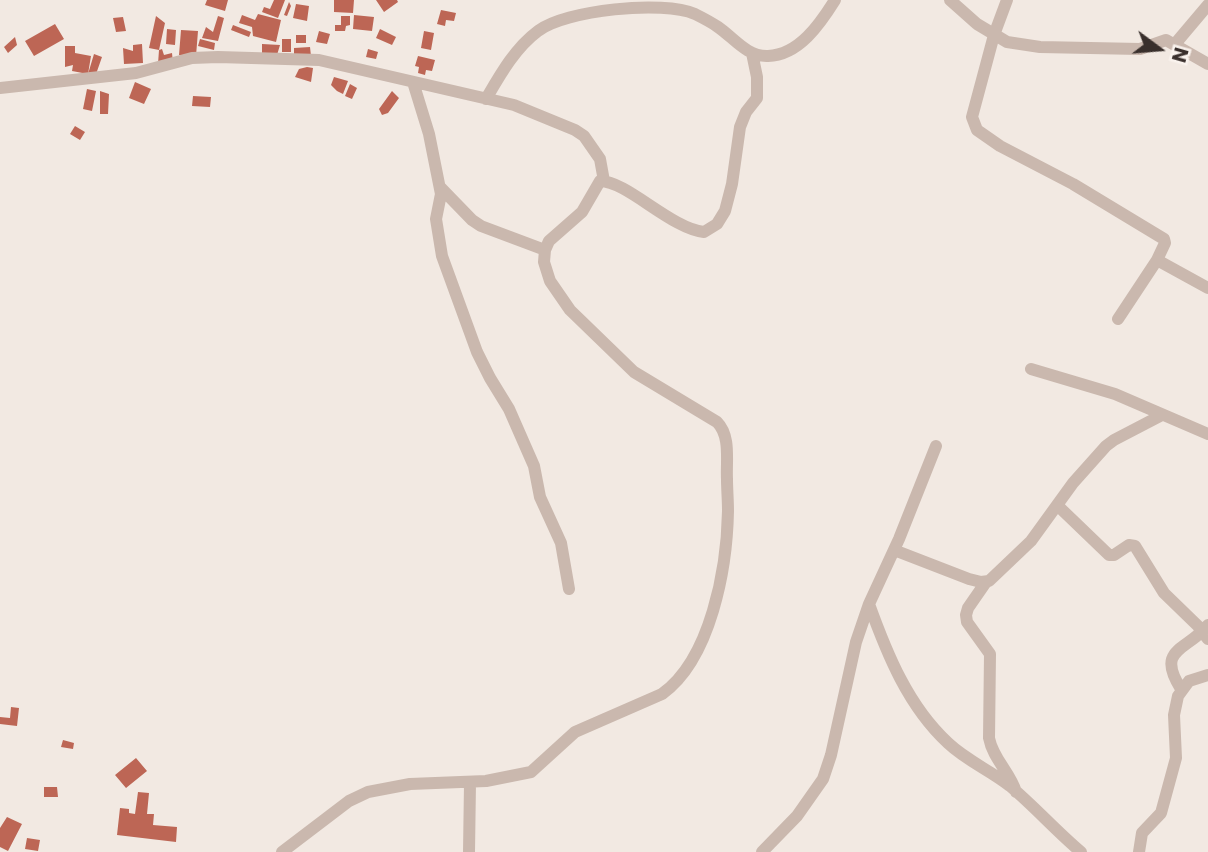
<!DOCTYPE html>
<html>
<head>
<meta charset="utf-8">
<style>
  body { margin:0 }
  #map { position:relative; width:1208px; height:852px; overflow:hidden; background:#f2e9e2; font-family:Poppins,sans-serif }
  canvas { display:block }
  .north { position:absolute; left:1124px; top:14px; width:70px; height:70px; -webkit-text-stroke:5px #faf3ee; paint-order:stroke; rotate:106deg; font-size:19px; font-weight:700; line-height:28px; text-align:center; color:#392f2c }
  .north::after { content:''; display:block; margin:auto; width:24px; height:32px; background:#392f2c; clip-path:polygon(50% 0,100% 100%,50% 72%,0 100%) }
</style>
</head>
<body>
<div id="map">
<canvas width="1208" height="852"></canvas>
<div class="north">N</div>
</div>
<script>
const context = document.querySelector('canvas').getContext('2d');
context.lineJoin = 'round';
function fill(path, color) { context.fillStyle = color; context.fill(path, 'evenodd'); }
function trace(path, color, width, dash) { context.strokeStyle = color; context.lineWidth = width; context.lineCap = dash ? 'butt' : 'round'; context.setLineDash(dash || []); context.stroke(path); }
const building = new Path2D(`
  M207,0H228L225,11L205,5Z
  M274,0H285L278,18L262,12L264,7L270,9Z
  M334,0H354L353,13L334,12Z
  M376,0H397L398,2L384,12Z
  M289,2L291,6L287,16L284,15Z
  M296,4L309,6L307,21L293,18Z
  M441,10L456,13L454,21L446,20L445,26L437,24Z
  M258,14L281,20L276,42L253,36L252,27L239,23L242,15L255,20Z
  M354,15L374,17L372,31L353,29Z
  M156,16L165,23L159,50L149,48Z
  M218,16L224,18L218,41L202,38L206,27L213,32Z
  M341,16H350V25L346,26L345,31H335V25H341Z
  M123,17L126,31L116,32L113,18Z
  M55,24L64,39L34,56L25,41Z
  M233,25L251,32L249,37L231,30Z
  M167,29L176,30L175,45L166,44Z
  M380,29L396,37L392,45L376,38Z
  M181,30L198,31L196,56L179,55Z
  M319,31L330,34L327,44L316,42Z
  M424,31L434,33L431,50L421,48Z
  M296,35H306V43H296Z
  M15,37L17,45L8,53L4,47Z
  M200,39L215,43L214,50L198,46Z
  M282,39H291V52H282Z
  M142,44L143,63L124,64L123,48L133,51V45Z
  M262,44L280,45L277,55L262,53Z
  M65,46H75V53L91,56L88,74L72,71L73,65L65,67Z
  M310,47L311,56L294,57V48Z
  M162,49L164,55L172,53L173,63L158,64L159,50Z
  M368,49L378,52L376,59L366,57Z
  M94,54L102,57L95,77L88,74Z
  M418,56L435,60L432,71L426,70L425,75L418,73L419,67L415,66Z
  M307,67L313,68L311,82L295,77L299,69Z
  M334,77L348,81L343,94L337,91L331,85Z
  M135,82L151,89L144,104L129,98Z
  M350,84L357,88L352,99L345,96Z
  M87,89L96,91L92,111L83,109Z
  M100,91L109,94L108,114H100Z
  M392,91L399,98L388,113L382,115L379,109Z
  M193,96L211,97L210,107L192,106Z
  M75,126L85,132L80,140L70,134Z
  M11,707L19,708L17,726L0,724V717L10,718Z
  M63,740L74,743L73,749L61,747Z
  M136,758L147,771L126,788L115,775Z
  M44,787H57L58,797H44Z
  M138,792L149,793L147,814H154L153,825L177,827L176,842L117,835L120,808L129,809V813L135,814Z
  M7,817L22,824L8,851L0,847V828Z
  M27,838L40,840L38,851L25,849Z`);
const minor = new Path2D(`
  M950,0L977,24L1007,42L1040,47L1140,49L1166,40L1208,64
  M1007,0L994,35L972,117L977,130L1000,146L1073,184L1164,239L1165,243L1157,260
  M1175,44L1208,5
  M413,82L429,134L441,194L436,219L442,256L477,352L490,378L509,409L534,466L540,497L561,543L569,589
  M0,88L136,73L192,58L218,57L319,60L514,105L575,130L584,136L600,159L604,181
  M486,99C500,75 515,48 538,31C565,10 663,0 695,14C703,18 711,22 718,27C734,38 747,57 768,56C799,55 820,24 835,0
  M440,187L472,220L481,226L545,250
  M1118,319L1157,260L1208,288
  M1031,369L1115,394L1208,434
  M1057,505L1109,555H1114L1129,545L1135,546L1164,593L1198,626L1208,639
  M894,550L969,579L981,582L989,581L1031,541L1073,483L1106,446L1114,440L1162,415
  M986,582L968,608L966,615L967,622L990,654L989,738C993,759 1010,772 1016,792
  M869,604C887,654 908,706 948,743C967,761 990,770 1010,786C1035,807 1056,831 1081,852
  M1181,689C1155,648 1187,651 1208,625
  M282,852L349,801L368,792L410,784L486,781L531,772L575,732L662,694C711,659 727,568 728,511C728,500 727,489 727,479C726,461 731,436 717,422L634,372L570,310L550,281L544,262L545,250L549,241L582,212L600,181C627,181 670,228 704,232L717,224L725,211L732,184L740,127L746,112L757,98V77L752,53
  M469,852L470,783
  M762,852L797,816L823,779L831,755L856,642L869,604L899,539L936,446
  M1139,852L1142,833L1161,813L1176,758L1174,715L1178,696L1189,681L1208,675`);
fill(building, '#bd6655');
trace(minor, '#cab8ae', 12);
</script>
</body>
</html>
